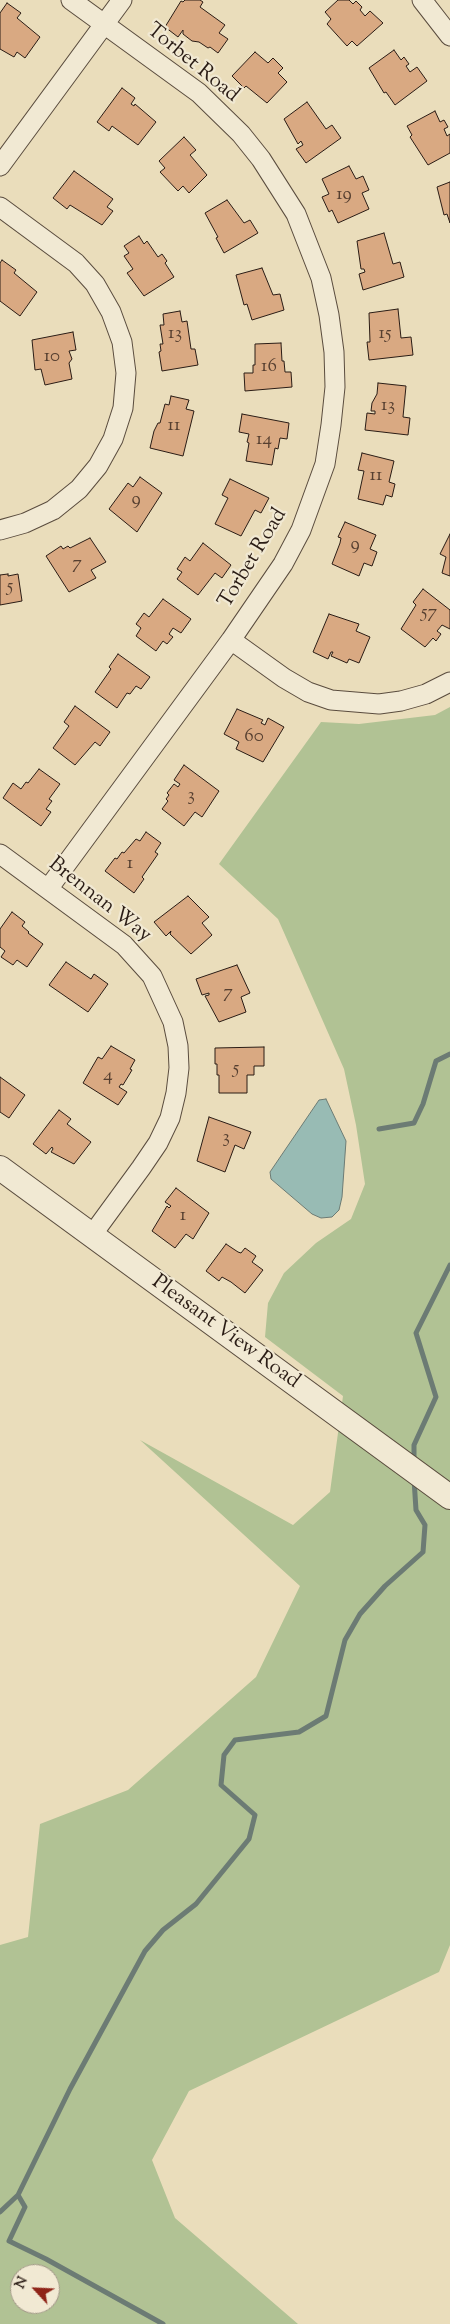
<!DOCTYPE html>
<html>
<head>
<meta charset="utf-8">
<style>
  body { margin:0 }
  #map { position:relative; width:450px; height:2324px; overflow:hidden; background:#eaddbb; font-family:"Sorts Mill Goudy",serif }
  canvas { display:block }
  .north { position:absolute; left:10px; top:2264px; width:50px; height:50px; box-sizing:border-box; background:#f1e9d3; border:1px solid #a19787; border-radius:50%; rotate:295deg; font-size:14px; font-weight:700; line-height:20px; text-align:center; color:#2a1c15 }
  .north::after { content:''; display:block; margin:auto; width:18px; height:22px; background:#8f2418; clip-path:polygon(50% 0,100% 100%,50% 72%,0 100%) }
</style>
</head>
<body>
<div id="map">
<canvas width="450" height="2324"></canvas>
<div class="north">N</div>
</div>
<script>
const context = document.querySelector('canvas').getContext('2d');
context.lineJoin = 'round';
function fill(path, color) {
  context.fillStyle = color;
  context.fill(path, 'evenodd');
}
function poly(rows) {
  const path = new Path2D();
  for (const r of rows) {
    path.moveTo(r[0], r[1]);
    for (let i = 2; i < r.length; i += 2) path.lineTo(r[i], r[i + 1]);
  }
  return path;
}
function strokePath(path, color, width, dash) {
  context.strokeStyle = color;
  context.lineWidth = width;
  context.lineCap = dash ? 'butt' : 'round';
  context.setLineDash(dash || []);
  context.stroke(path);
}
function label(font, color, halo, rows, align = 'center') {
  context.font = font + ' "Sorts Mill Goudy",serif';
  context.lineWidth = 4.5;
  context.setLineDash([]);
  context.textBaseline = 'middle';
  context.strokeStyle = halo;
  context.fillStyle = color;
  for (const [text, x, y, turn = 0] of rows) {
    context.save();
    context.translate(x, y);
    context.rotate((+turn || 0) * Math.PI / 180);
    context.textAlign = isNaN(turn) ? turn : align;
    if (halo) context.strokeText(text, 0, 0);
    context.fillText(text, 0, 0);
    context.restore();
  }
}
const green = poly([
  [450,707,450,1945,439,1972,189,2091,152,2160,175,2218,298,2324,0,2324,0,1945,28,1937,40,1824,128,1790,256,1677,300,1586,140,1440,293,1525,330,1492,343,1396,265,1337,268,1303,284,1273,316,1243,351,1219,365,1184,356,1125,344,1069,278,919,219,864,321,722,359,724,435,715],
  [20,2274,50,2274,50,2304,20,2304]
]);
const water = poly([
  [326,1099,346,1141,342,1197,339,1210,332,1217,321,1218,312,1214,271,1179,270,1172,319,1100,326,1099]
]);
const stream = poly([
  [379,1129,414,1123,423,1104,436,1061,450,1054],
  [414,1461,414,1445,436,1397,416,1333,450,1265],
  [18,2195,25,2207,9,2241,46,2259,163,2324],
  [0,2212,18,2195,70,2089,145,1951,163,1930,196,1904,249,1839,255,1815,221,1785,224,1755,235,1740,299,1732,326,1716,345,1640,360,1614,385,1586,423,1552,425,1525,416,1510,414,1479]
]);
const building = poly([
  [185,0,200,0,203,2,200,7,225,25,219,33,228,39,218,53,210,47,208,48,199,42,192,41,183,34,183,30,178,37,165,27,181,1,183,2,185,0],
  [338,0,349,0,353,4,356,1,362,7,360,10,365,16,370,11,383,23,357,46,352,41,347,46,327,24,331,19,325,12,338,0],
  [7,3,21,13,17,18,40,37,25,58,17,52,14,57,0,49,0,13,7,3],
  [394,50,401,60,404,57,409,64,406,66,410,72,417,67,427,81,395,105,386,92,384,93,369,68,394,50],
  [255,52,268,63,273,58,283,68,278,73,287,82,267,103,246,86,244,88,232,76,255,52],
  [122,88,135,98,131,104,134,106,135,104,156,122,138,145,112,126,109,131,97,122,122,88],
  [307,102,326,129,332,125,341,138,306,163,296,149,303,145,301,141,298,144,284,119,307,102],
  [435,111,440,122,444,120,448,127,444,129,447,136,450,134,450,153,428,165,410,137,412,135,407,126,435,111],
  [184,137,196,150,190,155,207,175,189,193,183,186,178,191,160,172,165,168,159,161,184,137],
  [349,166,356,179,363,176,369,190,362,193,369,209,338,223,332,210,329,212,322,197,329,194,322,179,349,166],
  [74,171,113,199,107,207,113,211,102,225,70,205,67,209,53,198,74,171],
  [450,182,450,223,447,214,444,215,437,187,450,182],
  [227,200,244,223,250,220,258,233,224,253,216,238,218,237,205,213,227,200],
  [384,233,393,264,400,262,404,277,363,290,359,274,365,272,364,269,361,269,357,241,384,233],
  [139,236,144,244,147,241,158,257,162,254,167,261,165,263,174,277,144,296,127,273,133,269,124,256,129,253,124,246,139,236],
  [2,260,16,270,14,273,37,292,20,316,0,301,0,263,2,260],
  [262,268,273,295,280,294,284,310,252,320,247,304,244,305,236,275,262,268],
  [398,309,401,338,411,337,413,355,369,360,367,342,370,342,369,313,398,309],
  [180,311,182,322,187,321,191,349,195,349,198,365,162,371,159,352,161,351,160,344,163,344,160,325,164,325,163,314,180,311],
  [73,332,76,350,69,351,72,359,69,363,72,379,45,385,41,369,35,370,32,340,73,332],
  [281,343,282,361,284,361,285,372,291,372,292,387,245,391,244,373,253,373,253,365,255,365,255,344,281,343],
  [378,383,406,386,403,417,410,418,408,435,365,430,367,413,375,414,375,411,371,411,372,403,377,394,378,383],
  [171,396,189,400,186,409,194,411,183,456,150,448,154,431,158,423,160,423,165,404,169,405,171,396],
  [242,414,289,423,287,439,280,438,278,449,275,448,272,465,246,461,249,443,247,442,249,434,239,432,242,414],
  [362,453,394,461,389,482,395,484,392,497,386,495,383,505,358,499,364,471,358,470,362,453],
  [140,477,162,493,137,532,109,509,128,483,133,487,140,477],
  [230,479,269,498,261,513,255,510,241,536,215,524,228,498,222,495,230,479],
  [345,522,376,535,370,549,377,552,372,566,364,563,359,576,332,564,340,543,341,538,338,537,345,522],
  [450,534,450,576,442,573,446,557,440,554,450,534],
  [90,538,106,562,91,570,96,578,69,592,46,556,61,546,63,549,68,546,70,548,90,538],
  [203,543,231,565,222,578,215,573,198,595,177,579,182,572,177,569,185,557,190,561,203,543],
  [8,574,8,576,18,574,22,601,0,605,0,575,8,574],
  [423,589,450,610,450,629,442,625,437,631,441,634,436,641,433,638,425,647,401,629,416,605,413,602,423,589],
  [163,599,191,619,181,633,173,628,169,634,173,637,167,644,163,641,156,651,136,636,141,628,136,624,144,613,149,617,163,599],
  [329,614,359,624,356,631,370,637,359,663,349,659,347,663,331,656,333,652,331,652,328,659,313,652,329,614],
  [118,654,150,677,141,689,136,686,130,694,127,693,117,708,95,692,111,669,109,667,118,654],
  [75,706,110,732,100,746,95,742,75,765,53,748,69,726,64,722,75,706],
  [237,709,263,720,261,723,265,725,268,718,284,727,263,762,236,749,239,742,224,734,237,709],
  [184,765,219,791,202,817,195,812,184,826,162,809,168,801,166,799,169,795,167,793,174,784,178,787,180,784,174,780,184,765],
  [39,769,60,784,49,799,52,801,46,809,51,812,41,826,3,798,13,783,21,789,26,782,28,783,39,769],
  [146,832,161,843,155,852,158,854,142,877,144,879,134,893,105,871,115,858,117,859,122,852,124,853,136,839,140,841,146,832],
  [188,896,209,917,202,923,212,935,191,954,170,934,171,931,166,936,154,922,188,896],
  [12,912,25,922,22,926,29,932,28,933,43,944,27,967,17,960,13,965,1,957,5,951,0,947,0,929,12,912],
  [66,962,91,979,94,974,108,984,88,1012,49,985,66,962],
  [237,965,250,993,241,997,246,1012,219,1022,205,996,209,995,209,993,202,995,196,979,237,965],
  [111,1046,135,1060,130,1069,132,1070,123,1085,121,1084,119,1087,127,1092,118,1105,83,1083,98,1057,102,1059,111,1046],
  [264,1047,264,1066,254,1066,254,1075,247,1075,247,1093,219,1093,219,1075,217,1075,217,1064,215,1064,215,1048,264,1047],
  [0,1077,25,1095,9,1118,0,1112,0,1077],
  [59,1110,71,1119,67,1124,91,1142,74,1164,51,1152,53,1149,52,1147,46,1154,33,1144,59,1110],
  [209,1117,251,1132,244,1149,235,1145,225,1172,197,1161,209,1117],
  [176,1188,209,1213,193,1239,186,1234,175,1248,152,1231,167,1206,169,1208,171,1206,165,1202,176,1188],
  [226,1244,238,1252,241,1253,245,1248,256,1256,252,1262,263,1270,245,1293,231,1282,222,1277,219,1281,206,1271,226,1244]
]);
const minor = poly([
  [422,0,450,36],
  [0,166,122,0],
  [0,207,76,263,95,284,111,312,122,342,126,373,123,408,113,439,98,466,79,489,53,510,25,523,0,530],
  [231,640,284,678,308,692,331,700,379,704,401,701,426,694,450,682],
  [0,854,124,945,152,976,173,1022,178,1046,179,1068,176,1093,170,1118,158,1143,141,1168,92,1235],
  [48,889,231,640,283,564,301,530,325,464,331,425,335,387,334,352,329,315,321,278,296,214,261,159,241,134,199,93,71,0]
]);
const tertiary = poly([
  [0,1168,450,1497]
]);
const numberNames = [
  ["19",344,196],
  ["13",175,335],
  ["15",385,335],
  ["10",52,358],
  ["16",269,368],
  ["13",388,407],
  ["11",174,427],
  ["14",264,441],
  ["11",376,477],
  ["9",136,501],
  ["9",355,546],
  ["7",77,565],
  ["5",10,588],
  ["57",429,614],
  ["60",254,738],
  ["3",191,797],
  ["1",130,865],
  ["7",228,994],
  ["5",236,1070],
  ["4",108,1077],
  ["3",226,1139],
  ["1",183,1217]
];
const streetNames = [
  ["Torbet Road",192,64,39],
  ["Torbet Road",254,559,-59],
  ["Brennan Way",99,901,38],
  ["Pleasant View Road",225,1333,36]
];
fill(green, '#b1c294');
fill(water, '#98bbb4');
strokePath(water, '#6c7b74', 1);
strokePath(stream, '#6c7b74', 5);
fill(building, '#d9a982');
strokePath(building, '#2a1c15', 1);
strokePath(minor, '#5a4c3e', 21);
strokePath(tertiary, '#5a4c3e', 26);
strokePath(minor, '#f1e9d3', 19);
strokePath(tertiary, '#f1e9d3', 24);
label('19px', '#563f30', null, numberNames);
label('21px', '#2a1c15', '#f1e9d3', streetNames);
</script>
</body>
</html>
